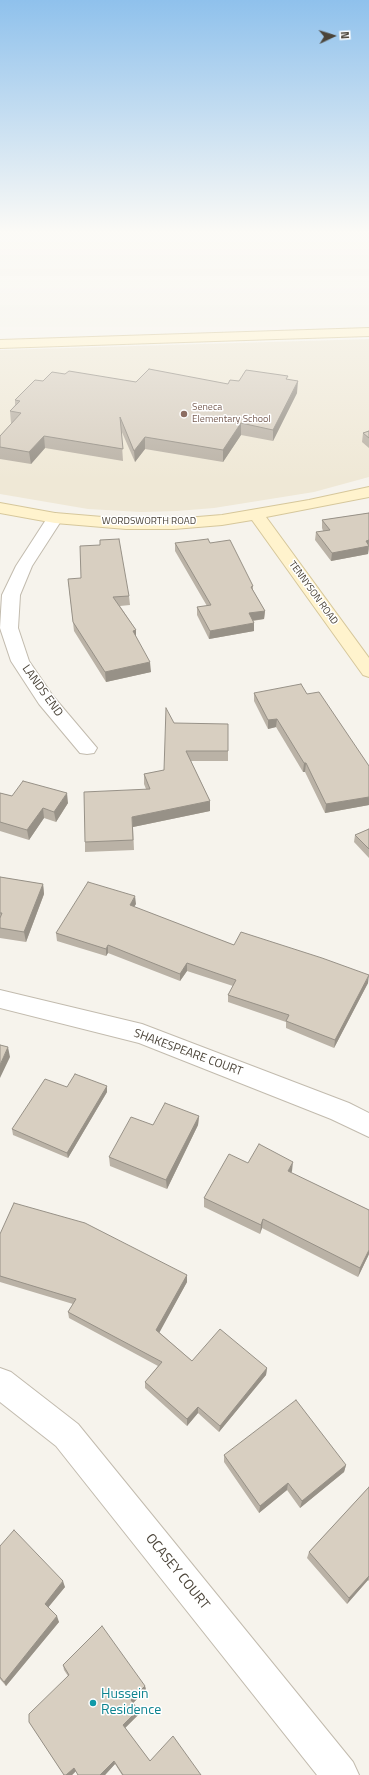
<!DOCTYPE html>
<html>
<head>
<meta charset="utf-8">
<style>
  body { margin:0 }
  #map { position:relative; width:369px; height:1775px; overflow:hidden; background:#f6f3ec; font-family:"Titillium Web",sans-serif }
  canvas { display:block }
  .north { position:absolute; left:313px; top:16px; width:40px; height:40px; -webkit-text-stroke:3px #fff; paint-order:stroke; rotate:86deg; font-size:11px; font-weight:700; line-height:16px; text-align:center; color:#4b4439 }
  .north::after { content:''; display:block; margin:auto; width:14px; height:18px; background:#4b4439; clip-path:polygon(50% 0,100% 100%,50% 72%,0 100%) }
</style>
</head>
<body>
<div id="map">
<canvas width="369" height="1775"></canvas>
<div class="north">N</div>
</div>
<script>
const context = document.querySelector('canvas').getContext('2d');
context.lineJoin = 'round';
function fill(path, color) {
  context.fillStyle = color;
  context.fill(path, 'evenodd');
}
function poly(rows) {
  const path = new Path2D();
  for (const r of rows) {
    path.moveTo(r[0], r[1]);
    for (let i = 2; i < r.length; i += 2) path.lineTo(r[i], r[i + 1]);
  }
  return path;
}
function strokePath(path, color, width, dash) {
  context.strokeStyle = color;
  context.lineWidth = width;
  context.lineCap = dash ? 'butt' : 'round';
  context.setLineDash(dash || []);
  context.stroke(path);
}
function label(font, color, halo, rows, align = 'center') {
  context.font = font + ' "Titillium Web",sans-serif';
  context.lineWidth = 3;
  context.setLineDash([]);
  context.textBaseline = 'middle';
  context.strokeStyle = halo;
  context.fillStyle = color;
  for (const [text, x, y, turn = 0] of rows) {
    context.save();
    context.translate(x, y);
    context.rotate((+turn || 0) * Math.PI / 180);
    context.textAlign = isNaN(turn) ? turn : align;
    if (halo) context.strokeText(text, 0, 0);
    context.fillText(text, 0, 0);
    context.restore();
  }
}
const education = poly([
  [369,339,369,477,314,492,214,508,177,511,141,512,88,509,0,494,0,350]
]);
const street = poly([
  [55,513,61,515,63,518,32,566,20,595,18,628,29,661,53,696,97,748,94,753,87,754,80,753,39,704,11,661,0,628,2,595,16,566,49,515,55,513],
  [0,990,142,1024,349,1103,369,1113,369,1137,331,1119,139,1043,0,1008,0,990],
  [0,1368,11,1372,78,1424,353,1762,359,1775,317,1775,56,1446,0,1402,0,1368]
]);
const secondary = poly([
  [369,328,369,336,0,348,0,340,369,328],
  [369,487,369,497,266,517,369,658,369,677,363,675,252,520,222,525,174,529,126,529,55,523,0,513,0,503,55,513,126,519,174,519,222,515,309,500,369,487]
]);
const wall = poly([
  [65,374,136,382,228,384,239,381,287,380,297,393,273,441,241,435,223,462,145,449,135,462,121,430,123,461,45,448,31,464,0,459,0,436,12,423,11,423,10,411,15,405,15,400,43,381],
  [369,431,369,448,362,442,363,433],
  [369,513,369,549,368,554,331,561,315,540,316,532,323,531,322,528,322,520],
  [175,543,210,543,253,586,253,590,265,611,264,619,253,621,254,623,254,631,209,639,197,615,197,607,207,606,175,551],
  [68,579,129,596,130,605,120,606,136,630,136,637,151,672,106,682,74,631],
  [254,693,307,694,369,766,369,805,325,813,305,772,303,772,276,727,268,729,254,701],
  [174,723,228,751,228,761,191,761,210,801,210,811,133,827,134,850,85,852,85,842,146,789,144,784,144,774,164,770],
  [0,793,12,796,68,803,56,822,44,818,29,840,0,831],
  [369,829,369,858,354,842,355,835],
  [0,877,43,884,44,894,26,942,0,938],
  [136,904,134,907,234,945,368,983,334,1048,286,1028,286,1022,228,1002,228,995,233,986,187,971,180,981,108,953,106,956,57,941,56,933],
  [107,1086,107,1092,68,1158,13,1135,12,1129],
  [199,1116,198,1125,167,1189,110,1166,109,1157,153,1125],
  [248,1163,292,1171,291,1173,369,1210,369,1254,358,1277,262,1228,260,1234,204,1207,204,1198],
  [0,1234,187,1275,187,1282,159,1332,192,1361,267,1368,266,1375,219,1432,198,1413,187,1426,145,1388,145,1382,158,1366,69,1318,68,1312,73,1304,0,1282],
  [224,1455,346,1465,344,1472,300,1508,287,1490,259,1513,224,1462],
  [369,1487,369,1581,368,1580,347,1604,307,1558,309,1552],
  [0,1546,65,1587,48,1607,59,1622,6,1686,0,1679],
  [63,1665,145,1686,146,1690,133,1703,138,1710,139,1714,125,1728,150,1761,201,1775,122,1775,115,1764,105,1775,78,1775,76,1771,72,1775,64,1775,29,1722,68,1676,64,1670]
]);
const shadedWall = poly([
  [298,381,297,393,273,441,273,430],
  [241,423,241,435,223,462,223,450],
  [44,436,45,448,31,464,29,452],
  [145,437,145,449,135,462,134,451],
  [369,540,368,554,331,561,332,553,366,541],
  [265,611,264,619,248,621,249,613],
  [254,623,254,631,209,639,210,631],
  [136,630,136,640,133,631],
  [150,662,151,672,106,682,105,672],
  [277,719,276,727,268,729,268,720],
  [304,763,306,763,305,772,303,772],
  [67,793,68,803,56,822,54,812],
  [369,797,369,805,325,813,326,804],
  [210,801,210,811,133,827,132,817],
  [43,808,44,818,29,840,27,830],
  [43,884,44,894,26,942,24,932],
  [135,896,136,904,130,913,130,905],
  [108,945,108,953,106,956,106,949],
  [187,963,187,971,180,981,180,974],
  [369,975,368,983,334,1048,335,1040],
  [8,1047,10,1057,0,1078,0,1065],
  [107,1086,107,1092,68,1158,67,1153],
  [199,1116,198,1125,167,1189,166,1180],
  [293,1162,292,1171,287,1180,288,1171],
  [263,1219,262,1228,260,1234,261,1225],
  [369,1250,369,1254,358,1277,360,1268],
  [187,1275,187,1282,157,1337,156,1330],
  [267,1368,266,1375,219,1432,220,1426],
  [198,1407,198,1413,187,1426,187,1419],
  [346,1465,344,1472,300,1508,302,1501],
  [288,1483,287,1490,259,1513,260,1506],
  [369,1576,368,1580,347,1604,349,1598],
  [63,1581,65,1587,47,1609,45,1604],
  [57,1616,59,1622,6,1686,4,1682],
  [145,1686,146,1690,132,1704,131,1700],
  [138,1710,139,1714,124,1729,123,1725],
  [114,1761,115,1764,105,1775,100,1775],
  [74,1768,76,1771,72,1775,66,1775]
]);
const building = poly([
  [149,369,228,384,230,380,239,381,246,370,288,376,286,379,298,381,273,430,241,423,223,450,145,437,134,451,120,417,123,449,44,436,29,452,0,447,0,436,21,413,10,411,20,401,15,400,35,380,43,381,52,372,65,374,69,371,136,382,149,369],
  [369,431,369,438,363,433,369,431],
  [369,513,369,540,366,541,369,546,332,553,316,532,330,530,322,520,369,513],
  [119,539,129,596,113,597,136,630,133,631,150,662,105,672,73,622,68,579,81,578,80,546,100,545,100,540,119,539],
  [208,539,210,543,230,540,253,586,251,587,265,611,249,613,254,623,210,631,197,607,211,605,175,543,208,539],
  [301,684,307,694,319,692,369,766,369,797,326,804,306,763,304,763,277,719,268,720,254,693,301,684],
  [166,708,174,723,228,724,228,751,186,751,210,801,132,817,133,840,85,842,84,792,150,789,144,774,164,770,166,708],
  [23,781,67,793,54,812,43,808,27,830,0,822,0,793,12,796,23,781],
  [369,829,369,849,355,835,369,829],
  [0,877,43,884,24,932,0,928,0,918,2,913,0,913,0,877],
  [88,882,135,896,130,905,234,945,241,932,322,958,369,975,335,1040,286,1021,289,1015,228,995,236,980,187,963,180,974,108,945,106,949,56,933,88,882],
  [0,1045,8,1047,0,1065,0,1045],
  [75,1074,107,1086,67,1153,12,1129,45,1079,67,1087,75,1074],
  [165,1103,199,1116,166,1180,109,1157,131,1117,153,1125,165,1103],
  [259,1144,293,1162,288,1171,369,1210,369,1250,360,1268,263,1219,261,1225,204,1198,229,1154,248,1163,259,1144],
  [14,1203,85,1223,187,1275,156,1330,192,1361,220,1329,267,1368,220,1426,198,1407,187,1419,145,1382,162,1362,68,1312,76,1299,0,1276,0,1234,14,1203],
  [296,1400,346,1465,302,1501,288,1483,260,1506,224,1455,296,1400],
  [369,1487,369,1576,349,1598,309,1552,369,1487],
  [14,1530,63,1581,45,1604,57,1616,4,1682,0,1677,0,1546,14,1530],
  [102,1626,145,1686,131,1700,138,1710,123,1725,150,1761,173,1736,201,1775,123,1775,114,1761,100,1775,78,1775,74,1768,66,1775,64,1775,29,1722,29,1714,69,1675,63,1665,102,1626]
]);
const markers = [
  [184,414,4,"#8d6e63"],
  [93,1703,4,"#0f9aa8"]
];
const farEducationnames = [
  ["Seneca",192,408],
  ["Elementary School",192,420]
];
const farStreetnames = [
  ["WORDSWORTH ROAD",149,522],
  ["TENNYSON ROAD",313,593,54]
];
const streetNames = [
  ["LANDS END",42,691,54],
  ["SHAKESPEARE COURT",188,1053,20]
];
const nearStreetnames = [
  ["OCASEY COURT",177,1572,51]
];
const nearCulturenames = [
  ["Hussein",101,1695],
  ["Residence",101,1711]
];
fill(education, '#efe8d6');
strokePath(street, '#c2bbae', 2);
strokePath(secondary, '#d6c79b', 2);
fill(street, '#fff');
fill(secondary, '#fff3cd');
fill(wall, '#bab2a6');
fill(shadedWall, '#979187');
fill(building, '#d8cfc1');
strokePath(building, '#979187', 1);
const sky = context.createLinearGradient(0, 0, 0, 481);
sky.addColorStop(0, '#8fc1ec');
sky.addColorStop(0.48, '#fbfaf6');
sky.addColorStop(1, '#fbfaf600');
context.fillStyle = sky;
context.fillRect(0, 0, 369, 481);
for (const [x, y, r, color] of markers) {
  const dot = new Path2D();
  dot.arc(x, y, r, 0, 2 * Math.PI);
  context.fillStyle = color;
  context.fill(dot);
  strokePath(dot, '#fff', 1.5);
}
label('10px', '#785e54', '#fff', farEducationnames, 'left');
label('10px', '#4b4439', '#fff', farStreetnames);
label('12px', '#4b4439', '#fff', streetNames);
label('14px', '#4b4439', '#fff', nearStreetnames);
label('14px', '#0d838f', '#fff', nearCulturenames, 'left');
</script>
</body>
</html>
